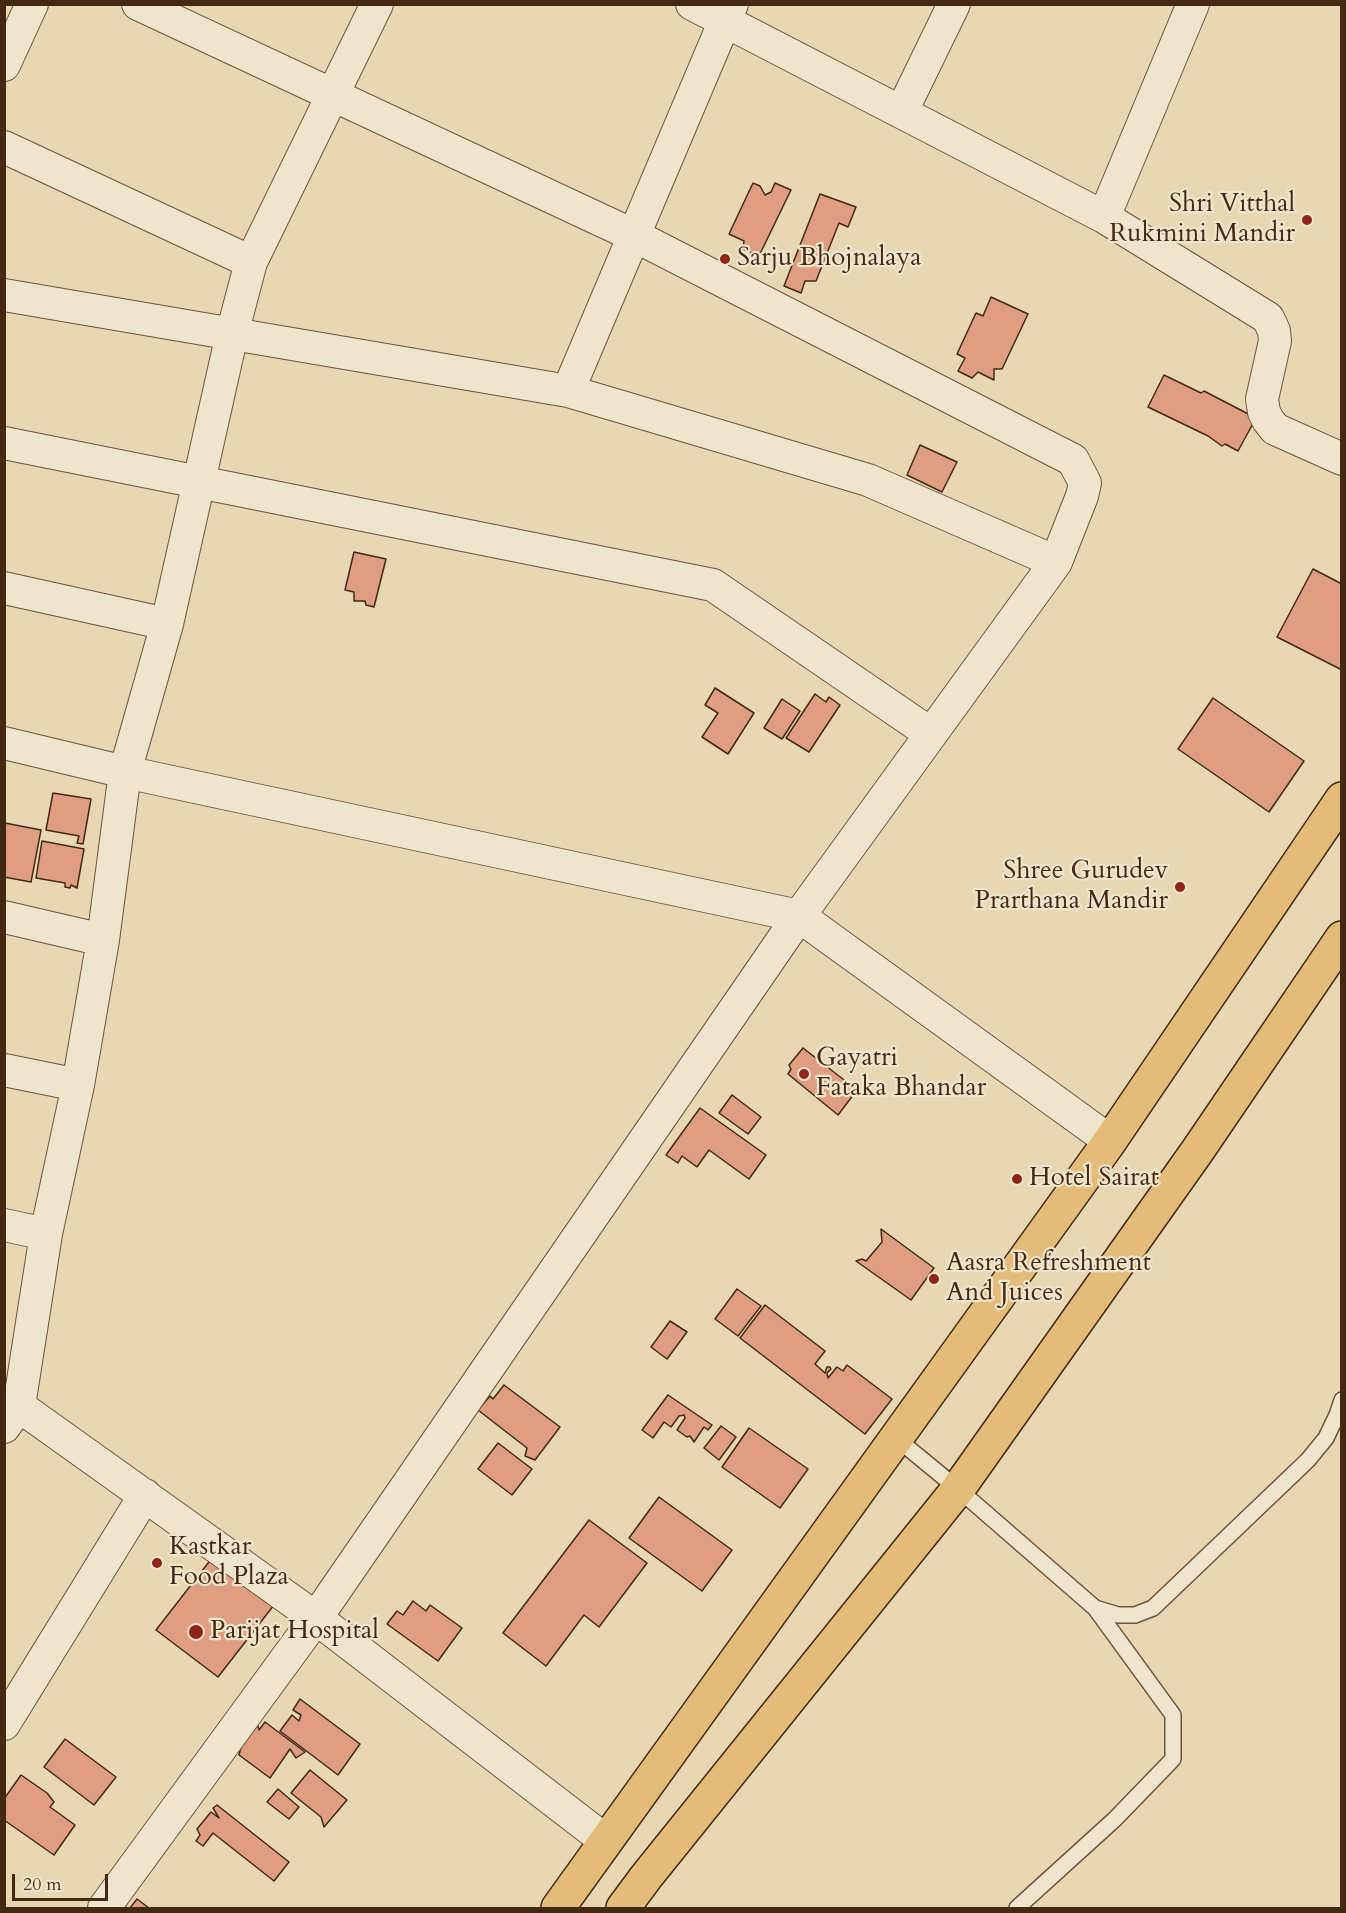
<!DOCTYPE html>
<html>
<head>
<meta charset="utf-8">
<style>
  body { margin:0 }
  #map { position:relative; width:1346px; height:1913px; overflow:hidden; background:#e7d7b2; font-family:Cardo,serif }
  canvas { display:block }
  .frame { position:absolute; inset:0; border:6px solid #442912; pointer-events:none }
  .scale { position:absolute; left:12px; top:1874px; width:96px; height:27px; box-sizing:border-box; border:3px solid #442912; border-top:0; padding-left:8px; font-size:18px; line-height:21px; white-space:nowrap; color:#442912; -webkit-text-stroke:4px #efe5cd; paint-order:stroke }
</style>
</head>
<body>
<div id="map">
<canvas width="1346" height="1913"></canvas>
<div class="frame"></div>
<div class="scale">20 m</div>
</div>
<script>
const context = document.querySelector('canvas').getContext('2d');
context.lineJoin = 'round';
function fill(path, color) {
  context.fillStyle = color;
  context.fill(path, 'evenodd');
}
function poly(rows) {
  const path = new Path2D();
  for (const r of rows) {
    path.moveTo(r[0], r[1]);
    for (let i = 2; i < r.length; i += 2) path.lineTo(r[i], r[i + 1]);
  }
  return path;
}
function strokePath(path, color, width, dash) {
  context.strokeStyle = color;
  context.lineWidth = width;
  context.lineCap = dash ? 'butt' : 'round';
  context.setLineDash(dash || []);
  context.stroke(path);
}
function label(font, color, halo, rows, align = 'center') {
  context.font = font + ' Cardo,serif';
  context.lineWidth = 4.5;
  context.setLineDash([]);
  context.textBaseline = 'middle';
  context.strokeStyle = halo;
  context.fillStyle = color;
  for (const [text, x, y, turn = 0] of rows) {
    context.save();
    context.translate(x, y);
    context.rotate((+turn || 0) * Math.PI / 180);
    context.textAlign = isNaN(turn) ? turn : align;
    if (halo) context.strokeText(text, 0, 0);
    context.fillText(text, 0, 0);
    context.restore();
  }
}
const building = poly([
  [753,183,760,186,765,195,771,192,775,183,791,190,759,256,743,249,744,241,729,234,753,183],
  [820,194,856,207,848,227,839,223,816,281,805,281,801,293,784,286,820,194],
  [991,297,1028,314,1002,369,994,369,994,380,978,372,972,378,958,371,965,358,957,354,976,313,983,316,991,297],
  [1164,375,1201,393,1204,391,1256,418,1238,451,1225,444,1222,446,1208,436,1148,407,1164,375],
  [920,445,957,462,942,492,907,475,920,445],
  [354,552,386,559,374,607,366,605,365,601,354,601,354,592,345,590,354,552],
  [1313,569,1342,584,1342,670,1277,637,1313,569],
  [715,688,754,713,728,754,702,737,718,713,705,705,715,688],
  [815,694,826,702,829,697,840,705,809,752,786,738,815,694],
  [1213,698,1304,761,1269,812,1178,749,1213,698],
  [782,699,800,711,782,739,764,728,782,699],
  [53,793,91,799,83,844,77,843,79,836,46,830,53,793],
  [5,823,41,830,31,882,4,877,5,823],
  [42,841,84,849,77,888,71,885,70,888,65,887,65,883,36,878,42,841],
  [803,1048,857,1090,838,1115,788,1074,791,1069,789,1065,803,1048],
  [732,1095,761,1117,748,1134,719,1113,732,1095],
  [700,1108,766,1155,749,1179,709,1150,697,1167,682,1156,678,1163,666,1155,700,1108],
  [881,1229,934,1268,911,1300,856,1261,862,1259,866,1261,882,1242,881,1229],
  [737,1289,761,1306,738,1336,715,1319,737,1289],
  [765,1305,825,1351,815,1364,825,1373,827,1367,830,1367,831,1369,827,1373,828,1378,837,1367,843,1371,847,1365,892,1399,865,1434,740,1338,765,1305],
  [670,1321,687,1332,667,1359,651,1347,670,1321],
  [504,1385,560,1427,535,1460,525,1456,527,1448,478,1410,490,1396,493,1399,504,1385],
  [668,1395,712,1425,708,1430,704,1427,694,1442,690,1436,687,1437,677,1430,685,1418,684,1415,679,1416,671,1427,664,1422,653,1438,642,1430,668,1395],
  [721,1426,736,1437,719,1460,704,1448,721,1426],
  [749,1428,808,1469,780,1508,722,1467,749,1428],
  [498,1443,532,1469,512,1495,478,1469,498,1443],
  [659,1497,732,1550,702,1591,629,1538,659,1497],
  [589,1520,647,1563,599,1627,584,1615,546,1666,503,1633,589,1520],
  [212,1558,274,1605,218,1677,156,1630,212,1558],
  [413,1601,426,1611,430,1605,462,1628,438,1661,387,1624,397,1611,403,1615,413,1601],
  [300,1699,360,1744,338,1775,280,1731,292,1715,299,1721,301,1715,293,1710,300,1699],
  [265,1722,305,1752,296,1758,290,1749,270,1778,239,1755,241,1747,257,1723,259,1730,265,1722],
  [65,1739,116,1777,94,1805,44,1767,65,1739],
  [310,1770,347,1800,324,1827,321,1817,291,1793,310,1770],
  [21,1775,47,1793,54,1802,50,1807,75,1825,54,1855,4,1820,4,1799,21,1775],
  [278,1789,299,1807,289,1819,267,1802,278,1789],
  [217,1805,289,1862,274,1881,213,1833,203,1846,196,1841,200,1835,197,1829,211,1812,219,1818,213,1808,217,1805],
  [137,1899,149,1908,130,1908,137,1899]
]);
const lane = poly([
  [896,1438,958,1489,1095,1608,1173,1715,1173,1759,1115,1819,1017,1908],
  [1095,1608,1118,1615,1135,1615,1153,1608,1308,1460,1326,1438,1337,1415,1342,1400]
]);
const street = poly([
  [692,4,1104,217,1268,318,1274,331,1275,341,1262,399,1264,412,1268,420,1275,429,1342,459],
  [4,65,32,4],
  [902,111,954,4],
  [4,147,251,262],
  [1104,217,1193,4],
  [4,295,568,391,868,480,1056,562],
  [568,391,732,4],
  [4,443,713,585,931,734],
  [4,588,167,624],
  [4,743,125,772,799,916,1110,1141],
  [4,917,103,940],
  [4,1070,78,1085],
  [4,1225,46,1234],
  [4,1402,19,1406,316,1618,606,1841],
  [4,1427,19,1406,46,1234,78,1085,103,940,125,772,167,624,232,334,251,262,377,4],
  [4,1724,145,1495],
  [104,1908,316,1618,799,916,1056,562,1082,496,1085,483,1073,460,635,236,138,4]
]);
const primary = poly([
  [558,1908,1110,1141,1342,799],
  [623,1908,646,1877,958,1489,1198,1150,1342,938]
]);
const markers = [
  [1307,220,6,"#8f2418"],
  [725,259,6,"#8f2418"],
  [1180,887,6,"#8f2418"],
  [804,1074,6,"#8f2418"],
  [1017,1179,6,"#8f2418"],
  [934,1279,6,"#8f2418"],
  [157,1563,6,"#8f2418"],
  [196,1632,8,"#8f2418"]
];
const poiNames = [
  ["Shri Vitthal",1295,205,"right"],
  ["Rukmini Mandir",1295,235,"right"],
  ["Sarju Bhojnalaya",737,259],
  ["Shree Gurudev",1168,872,"right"],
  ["Prarthana Mandir",1168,902,"right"],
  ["Gayatri",816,1059],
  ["Fataka Bhandar",816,1089],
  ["Hotel Sairat",1029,1179],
  ["Aasra Refreshment",946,1264],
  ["And Juices",946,1294],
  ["Kastkar",169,1548],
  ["Food Plaza",169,1578],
  ["Parijat Hospital",210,1632]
];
fill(building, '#df9e82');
strokePath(building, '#442912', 1.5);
strokePath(lane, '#6d543a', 18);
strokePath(street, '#6d543a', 34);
strokePath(primary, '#442912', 36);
strokePath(lane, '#efe5cd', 15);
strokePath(street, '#efe5cd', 32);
strokePath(primary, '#e4bc79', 33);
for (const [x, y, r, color] of markers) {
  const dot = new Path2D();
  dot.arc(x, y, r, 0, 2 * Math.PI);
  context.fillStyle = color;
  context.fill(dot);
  strokePath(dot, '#efe5cd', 2);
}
label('26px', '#442912', '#efe5cd', poiNames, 'left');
</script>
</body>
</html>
